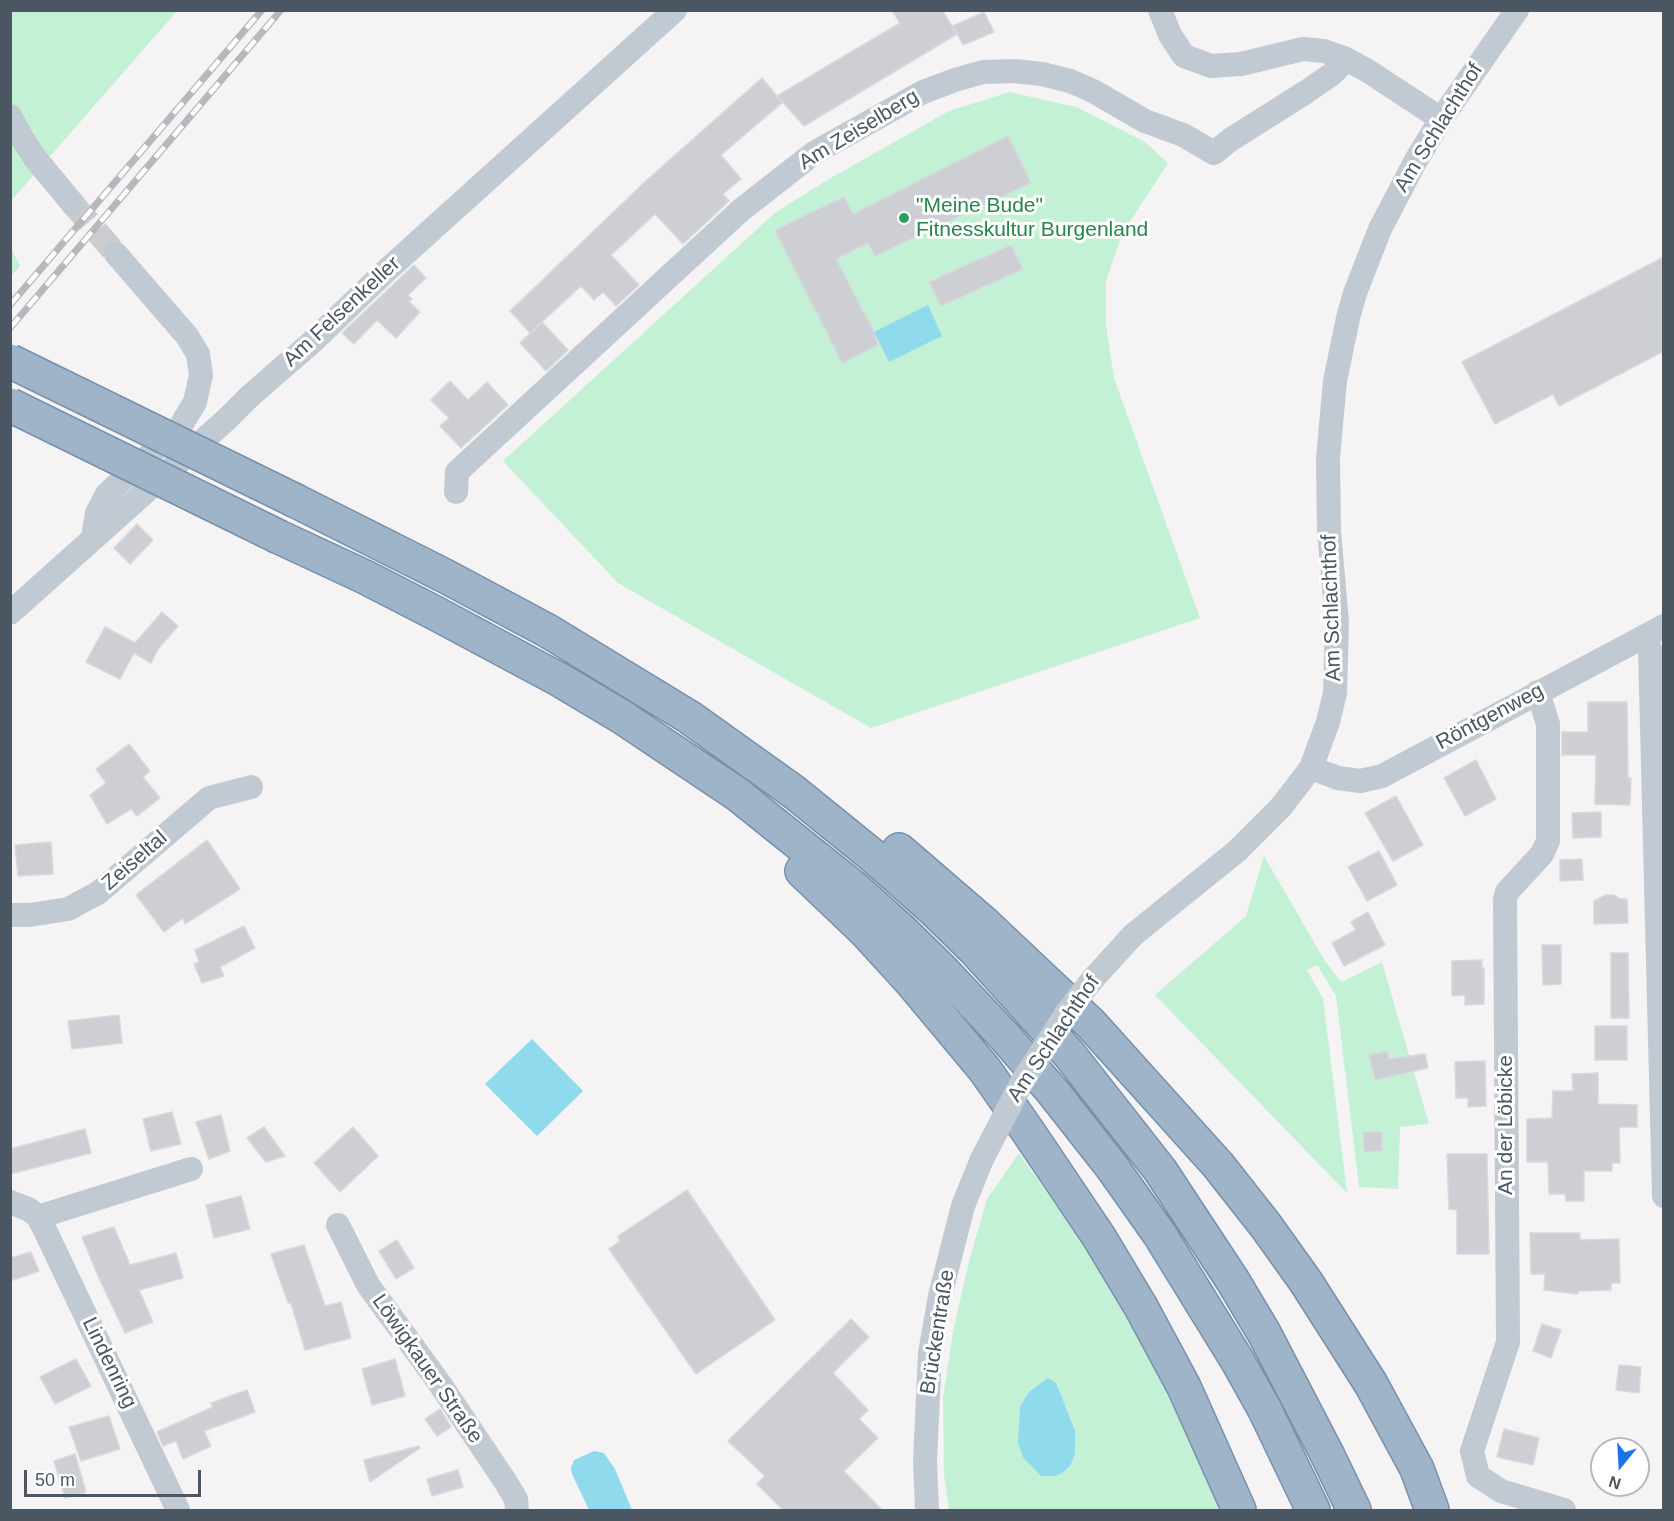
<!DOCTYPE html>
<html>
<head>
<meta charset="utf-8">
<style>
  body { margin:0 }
  #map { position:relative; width:1674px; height:1521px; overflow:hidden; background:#f5f3f3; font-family:Helvetica,sans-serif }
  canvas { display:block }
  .frame { position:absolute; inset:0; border:12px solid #4a5661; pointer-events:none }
  .north { position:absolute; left:1590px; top:1437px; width:60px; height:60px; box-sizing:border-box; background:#fff; border:2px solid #b7bbc0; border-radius:50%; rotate:198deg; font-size:16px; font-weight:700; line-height:24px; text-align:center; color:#4a5661 }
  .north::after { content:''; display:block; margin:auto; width:21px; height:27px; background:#1a73e8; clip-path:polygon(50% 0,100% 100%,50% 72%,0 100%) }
  .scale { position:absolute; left:24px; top:1470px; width:177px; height:27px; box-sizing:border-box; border:3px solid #4a5661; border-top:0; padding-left:8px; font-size:18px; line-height:21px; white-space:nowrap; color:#4a5661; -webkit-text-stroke:4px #fff; paint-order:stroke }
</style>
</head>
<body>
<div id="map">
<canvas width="1674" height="1521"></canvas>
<div class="frame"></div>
<div class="north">N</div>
<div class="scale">50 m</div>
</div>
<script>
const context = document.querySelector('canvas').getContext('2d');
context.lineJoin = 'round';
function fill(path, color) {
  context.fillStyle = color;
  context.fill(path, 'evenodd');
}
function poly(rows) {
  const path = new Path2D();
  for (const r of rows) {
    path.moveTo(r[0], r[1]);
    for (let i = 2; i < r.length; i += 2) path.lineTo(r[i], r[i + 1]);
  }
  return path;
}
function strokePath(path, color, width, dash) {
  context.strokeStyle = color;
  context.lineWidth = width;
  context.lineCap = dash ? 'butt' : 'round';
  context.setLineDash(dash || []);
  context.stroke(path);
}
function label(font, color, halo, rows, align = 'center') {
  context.font = font + ' Helvetica,sans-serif';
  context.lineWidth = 6;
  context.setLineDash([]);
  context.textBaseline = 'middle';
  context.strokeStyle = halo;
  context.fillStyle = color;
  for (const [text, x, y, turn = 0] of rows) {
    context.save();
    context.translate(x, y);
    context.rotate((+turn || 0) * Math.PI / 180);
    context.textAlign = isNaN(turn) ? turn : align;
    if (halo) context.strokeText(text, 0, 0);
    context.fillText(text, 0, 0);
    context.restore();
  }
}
const green = poly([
  [11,11,177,11,11,201],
  [1010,92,1076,107,1145,142,1168,163,1122,234,1106,281,1106,325,1114,378,1200,618,871,728,618,583,503,461,776,212,829,179,949,111],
  [10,246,20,266,11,276,10,276],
  [1264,856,1325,961,1341,982,1382,962,1429,1124,1400,1127,1398,1189,1359,1187,1336,996,1317,965,1307,970,1323,998,1347,1193,1155,995,1246,916],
  [1019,1153,1096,1263,1154,1366,1195,1450,1221,1510,949,1510,944,1475,943,1398,953,1332,968,1265,987,1199]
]);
const water = poly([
  [928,305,942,336,889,362,874,332],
  [532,1039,583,1091,537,1136,485,1084],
  [1048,1378,1056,1383,1075,1431,1075,1454,1070,1466,1062,1473,1055,1476,1041,1476,1023,1457,1018,1443,1020,1407,1028,1393],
  [594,1451,604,1453,615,1469,632,1510,589,1510,572,1474,571,1468,574,1460]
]);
const building = poly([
  [892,10,942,10,957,34,804,126,777,96,783,102,721,155,741,179,723,194,729,201,683,244,655,214,611,255,639,285,616,306,603,292,594,300,581,286,530,333,510,311,648,179,762,78,777,96,900,23,892,10],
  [984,12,994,32,963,45,953,26,984,12],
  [1008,136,1031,183,875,256,868,243,836,259,874,332,878,345,842,363,775,230,844,197,853,214,1008,136],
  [1011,245,1023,269,941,306,929,282,1011,245],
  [1664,257,1664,351,1559,406,1553,394,1495,424,1462,362,1664,257],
  [414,265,426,278,408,295,412,299,409,302,420,312,396,338,377,320,354,344,342,333,414,265],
  [542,322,568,350,546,371,520,343,542,322],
  [450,381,468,400,487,382,508,405,461,448,440,426,449,418,431,400,450,381],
  [137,524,153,540,130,564,114,548,137,524],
  [162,612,178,626,158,649,151,663,134,653,120,679,86,662,105,627,135,643,162,612],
  [1588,702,1627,702,1628,778,1631,778,1630,805,1595,804,1596,755,1562,755,1562,732,1588,732,1588,702],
  [129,744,150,771,143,777,160,798,137,816,131,809,107,824,90,795,106,783,96,769,129,744],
  [1476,760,1496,799,1465,816,1444,778,1476,760],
  [1396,796,1423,845,1393,861,1365,813,1396,796],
  [1601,812,1601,837,1573,838,1572,813,1601,812],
  [207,840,240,889,185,924,183,918,164,932,136,895,207,840],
  [51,842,53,874,18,876,15,845,51,842],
  [1379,851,1397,885,1367,901,1348,867,1379,851],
  [1582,859,1583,880,1560,881,1560,860,1582,859],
  [1606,895,1614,895,1620,899,1627,899,1628,923,1594,924,1594,901,1606,895],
  [1368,912,1385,945,1344,966,1332,943,1356,930,1351,922,1368,912],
  [244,926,255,948,220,967,224,976,202,983,194,964,199,962,195,950,244,926],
  [1542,945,1561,945,1561,984,1543,985,1542,945],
  [1611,953,1628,953,1629,1018,1611,1018,1611,953],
  [1482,960,1482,969,1484,968,1484,1004,1465,1005,1465,995,1452,996,1452,961,1482,960],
  [119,1015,122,1043,72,1049,68,1021,119,1015],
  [1595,1026,1627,1026,1627,1060,1595,1060,1595,1026],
  [1387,1051,1389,1059,1425,1054,1428,1068,1375,1080,1369,1055,1387,1051],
  [1485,1061,1486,1106,1468,1107,1468,1098,1456,1098,1455,1062,1485,1061],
  [1598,1073,1598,1104,1637,1105,1637,1127,1619,1127,1620,1163,1612,1163,1612,1171,1584,1171,1584,1201,1566,1201,1565,1194,1549,1194,1548,1162,1527,1162,1527,1119,1552,1118,1553,1091,1573,1091,1572,1074,1598,1073],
  [172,1112,181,1144,151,1151,143,1119,172,1112],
  [221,1115,230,1151,209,1159,196,1122,221,1115],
  [264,1127,285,1156,266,1162,247,1138,264,1127],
  [353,1127,378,1156,340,1192,314,1163,353,1127],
  [85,1129,91,1153,10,1174,10,1149,85,1129],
  [1363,1132,1382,1132,1382,1151,1364,1152,1363,1132],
  [1447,1154,1487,1154,1489,1254,1457,1254,1457,1210,1449,1209,1447,1154],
  [687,1190,775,1320,696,1374,609,1249,620,1241,618,1236,687,1190],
  [241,1196,250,1229,214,1238,206,1205,241,1196],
  [114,1227,130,1265,176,1253,183,1278,139,1290,153,1322,125,1333,99,1278,82,1237,114,1227],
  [1530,1233,1580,1233,1580,1240,1619,1239,1620,1283,1611,1283,1611,1290,1578,1291,1578,1294,1544,1290,1545,1274,1531,1274,1530,1233],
  [397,1240,414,1268,396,1279,379,1251,397,1240],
  [304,1245,325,1306,341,1302,351,1338,305,1350,291,1303,288,1303,271,1254,304,1245],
  [31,1252,39,1271,10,1281,10,1258,31,1252],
  [851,1319,869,1337,833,1373,868,1410,859,1419,878,1438,844,1471,882,1510,783,1510,757,1484,765,1476,728,1441,851,1319],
  [1542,1324,1561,1330,1551,1358,1533,1351,1542,1324],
  [76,1359,91,1386,55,1404,40,1377,76,1359],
  [395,1359,405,1396,372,1405,362,1369,395,1359],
  [1619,1365,1641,1367,1639,1393,1616,1390,1619,1365],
  [247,1390,255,1412,204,1431,211,1446,183,1459,176,1441,163,1446,157,1432,213,1407,211,1403,247,1390],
  [440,1409,451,1427,437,1436,425,1419,440,1409],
  [109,1416,120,1449,81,1461,69,1427,109,1416],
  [1504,1429,1539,1438,1533,1465,1497,1457,1504,1429],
  [419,1446,420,1448,370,1482,364,1460,419,1446],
  [75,1454,86,1492,65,1498,54,1461,75,1454],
  [458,1470,463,1487,432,1496,427,1479,458,1470]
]);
const minorTunnel = poly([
  [73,204,116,254]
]);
const minor = poly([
  [1160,10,1170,35,1184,56,1211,66,1241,64,1303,49,1324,51,1344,58,1368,71,1441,119],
  [10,116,22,138,35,158,73,204],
  [456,492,457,472,741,210,814,153,923,92,955,80,983,72,1014,71,1042,74,1070,81,1093,91,1145,121,1183,135,1214,153,1230,140,1306,92,1332,74,1339,67,1344,58],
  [93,537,97,513,107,494,180,427,195,402,201,375,198,354,187,336,116,254],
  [10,613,227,419,250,396,311,343,386,271,675,10],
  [1645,636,1650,649,1664,1196],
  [1538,692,1548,724,1548,841,1542,854,1507,892,1505,899,1508,1342,1472,1451,1478,1476,1501,1491,1564,1510],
  [1311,768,1338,778,1360,781,1382,776,1664,626],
  [10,915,30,915,68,909,98,893,209,798,251,787],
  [1092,980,1133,935,1237,851,1281,807,1311,768,1328,722,1335,693,1337,622,1329,531,1328,458,1335,381,1348,318,1355,293,1380,229,1415,162,1441,119,1517,10],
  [10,1202,30,1210,38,1217,44,1228,178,1510],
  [38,1217,191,1169],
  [338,1225,368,1285,440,1384,505,1481,516,1499,517,1510],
  [927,1510,925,1462,930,1353,940,1296,963,1206,982,1159]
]);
const trunk = poly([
  [296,501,447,577,548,631,689,717,794,792,873,856,934,910,974,949,1069,1054,1160,1170,1233,1281,1264,1333,1327,1454,1354,1510],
  [279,537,365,577,437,614,560,680,622,717,737,794,853,887,901,930,944,972,1006,1038,1053,1092,1112,1167,1160,1235,1237,1360,1265,1410,1313,1510],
  [899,850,986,925,1091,1024,1218,1165,1266,1226,1306,1282,1371,1384,1417,1469,1432,1510],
  [802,871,866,932,909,979,985,1070,1029,1133,1099,1237,1141,1307,1184,1387,1239,1510]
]);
const rail = poly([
  [10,305,262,10],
  [10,328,281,10]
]);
const minorBridge = poly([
  [982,1159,1022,1082,1068,1011,1092,980]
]);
const trunkBridge = poly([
  [10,361,296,501],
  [10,405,279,537]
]);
const markers = [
  [904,218,6,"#2e9e5b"]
];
const streetNames = [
  ["Am Schlachthof",1439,128,-58],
  ["Am Zeiselberg",859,130,-31],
  ["Am Felsenkeller",342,312,-43],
  ["Am Schlachthof",1332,608,-92],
  ["Röntgenweg",1490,717,-28],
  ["Zeiseltal",135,861,-41],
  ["Am Schlachthof",1054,1039,-56],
  ["An der Löbicke",1506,1125,-90],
  ["Brückentraße",938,1332,-81],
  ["Lindenring",109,1363,64],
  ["Löwigkauer Straße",427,1369,55]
];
const leisureNames = [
  ["\"Meine Bude\"",916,206],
  ["Fitnesskultur Burgenland",916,230]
];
fill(green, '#c3f1d5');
fill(water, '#90daee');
fill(building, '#cdcfd5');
strokePath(building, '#d7d9de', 1.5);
strokePath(minorTunnel, '#caccce', 24, [24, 12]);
strokePath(trunk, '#7690ad', 36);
strokePath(minor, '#c1cad2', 24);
strokePath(trunk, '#9fb4c9', 33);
strokePath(rail, '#b5b8bd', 7);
strokePath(rail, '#fff', 4.5, [14]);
strokePath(trunkBridge, '#7690ad', 36, []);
strokePath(minorBridge, '#c1cad2', 24);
strokePath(trunkBridge, '#9fb4c9', 33);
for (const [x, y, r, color] of markers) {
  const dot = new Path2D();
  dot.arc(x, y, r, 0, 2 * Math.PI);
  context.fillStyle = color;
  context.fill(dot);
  strokePath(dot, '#fff', 2);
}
label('21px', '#4a5661', '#fff', streetNames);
label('21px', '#27864d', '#fff', leisureNames, 'left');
</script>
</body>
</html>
